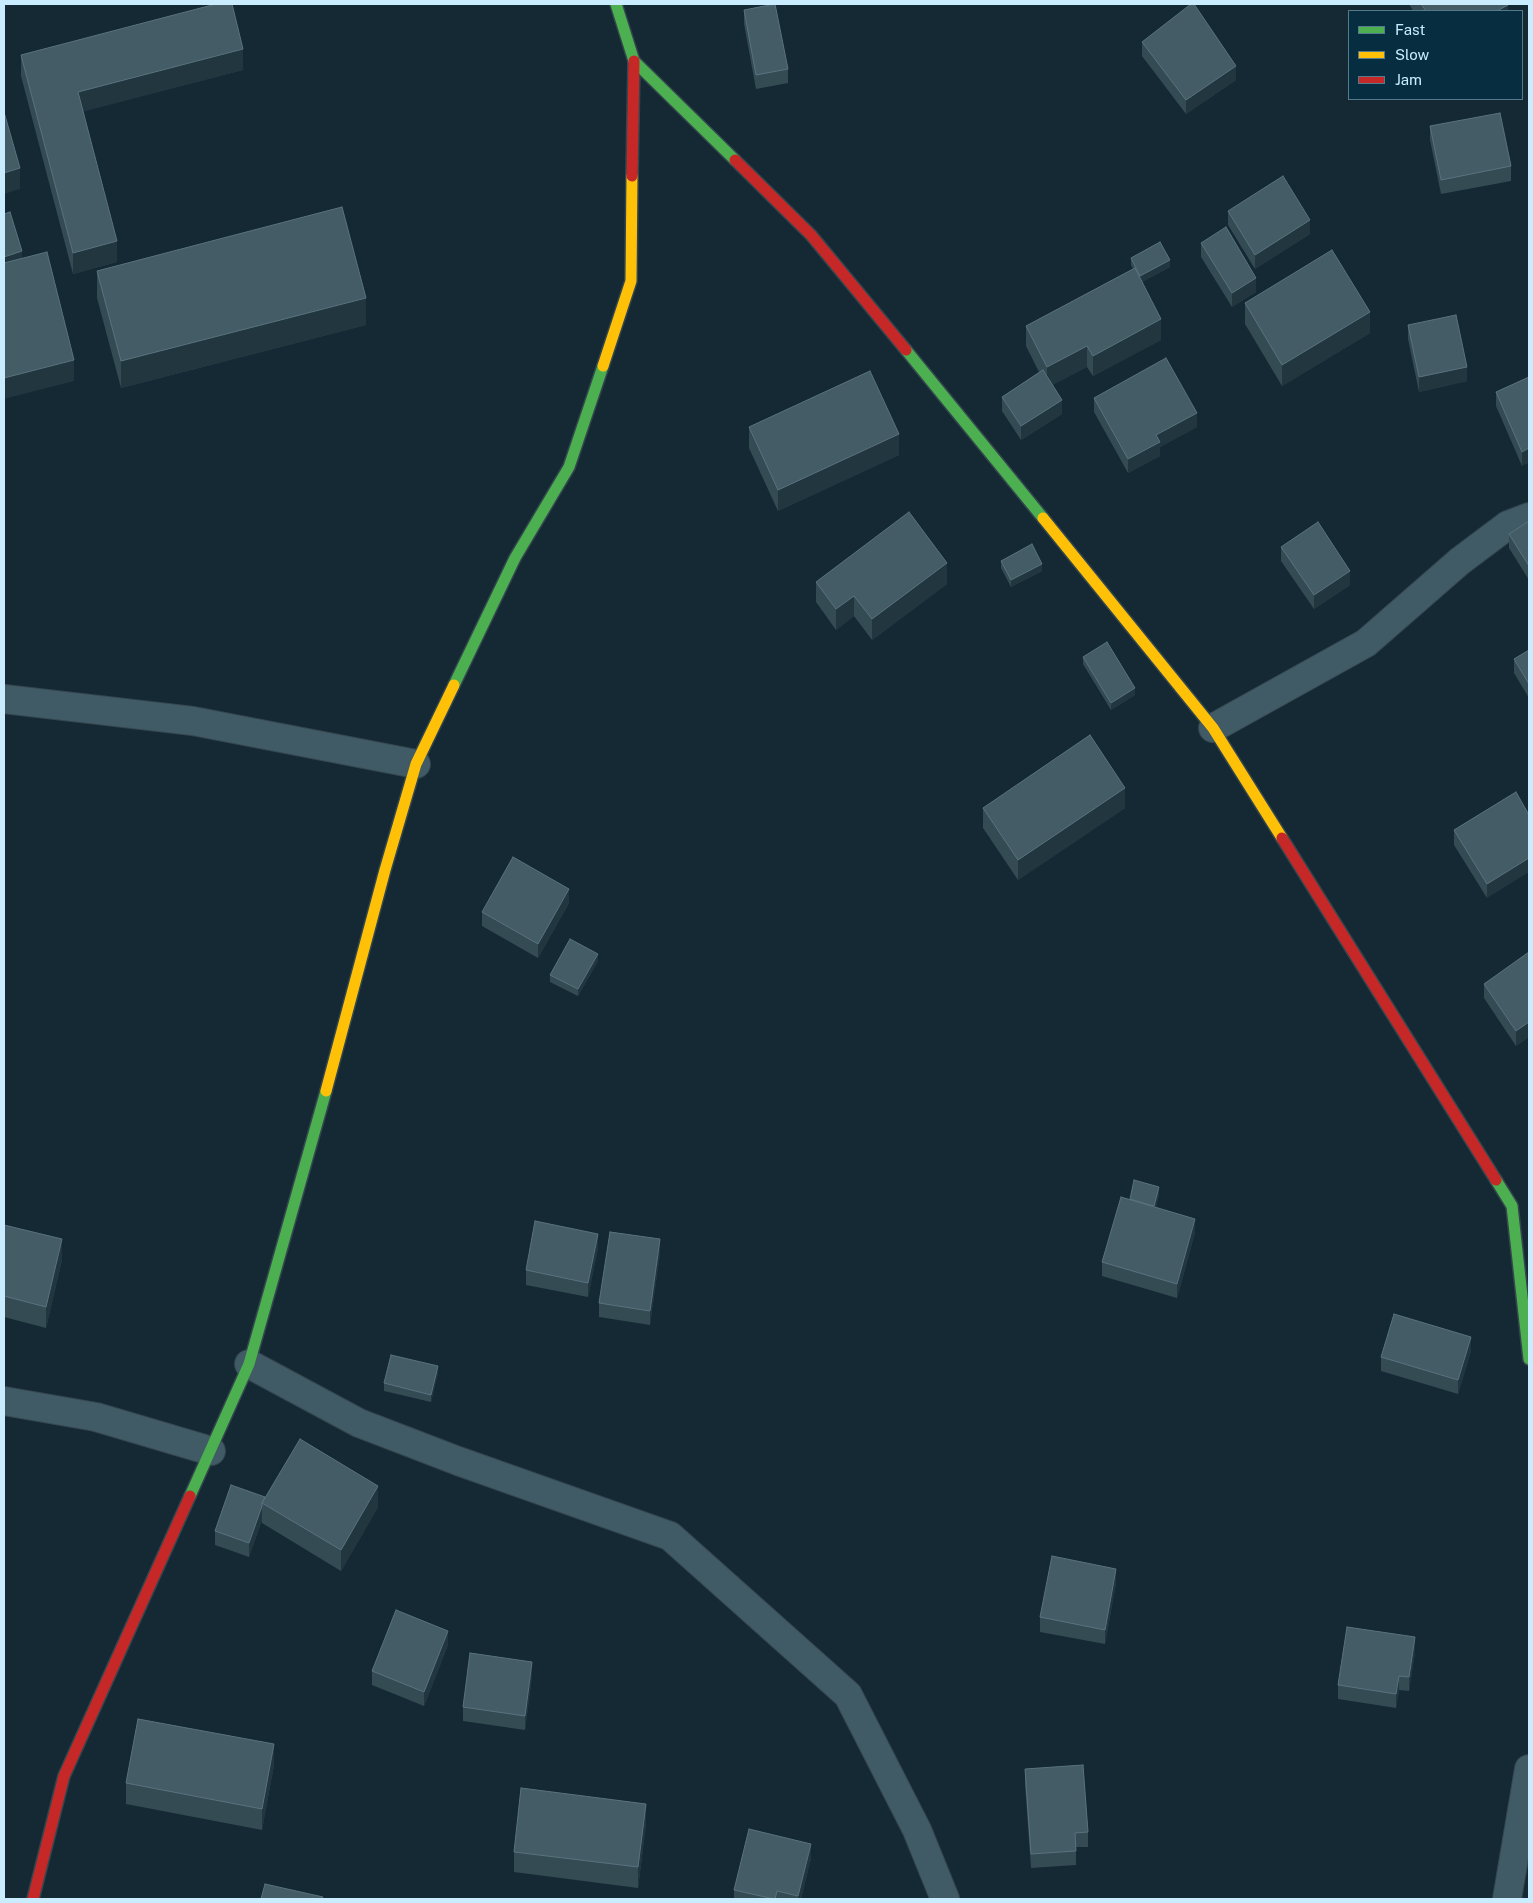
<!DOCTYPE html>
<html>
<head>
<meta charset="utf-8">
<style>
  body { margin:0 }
  #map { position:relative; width:1533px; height:1903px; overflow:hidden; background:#142933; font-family:"Public Sans",sans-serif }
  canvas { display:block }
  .frame { position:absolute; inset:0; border:5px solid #caecff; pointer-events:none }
  .legend { position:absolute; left:1348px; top:10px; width:175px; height:90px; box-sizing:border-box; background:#072e40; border:1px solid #557a8c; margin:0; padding:6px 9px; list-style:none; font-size:15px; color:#caecff }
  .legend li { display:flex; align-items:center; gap:10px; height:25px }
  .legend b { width:25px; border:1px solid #557a8c }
</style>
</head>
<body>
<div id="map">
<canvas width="1533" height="1903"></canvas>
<div class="frame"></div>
<ul class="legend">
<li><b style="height:6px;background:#4caf50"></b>Fast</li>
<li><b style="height:6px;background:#ffc107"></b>Slow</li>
<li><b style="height:6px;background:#c62828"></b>Jam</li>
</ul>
</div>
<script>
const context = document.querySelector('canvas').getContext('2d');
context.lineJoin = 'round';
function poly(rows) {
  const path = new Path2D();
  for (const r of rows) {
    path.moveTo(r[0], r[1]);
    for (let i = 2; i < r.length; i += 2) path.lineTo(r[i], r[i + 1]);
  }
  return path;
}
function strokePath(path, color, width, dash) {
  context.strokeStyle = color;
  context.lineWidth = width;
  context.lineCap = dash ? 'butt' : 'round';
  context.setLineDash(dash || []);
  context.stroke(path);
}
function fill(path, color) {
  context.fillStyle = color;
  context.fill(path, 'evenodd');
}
const street = poly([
  [4,699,193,721,416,764],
  [1213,728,1366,643,1460,561,1508,525,1529,517],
  [249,1364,359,1423,458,1461,670,1536,848,1695,917,1830,945,1899],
  [4,1401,96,1417,211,1451],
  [1507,1899,1529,1769]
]);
const fast = poly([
  [616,4,634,61,735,160],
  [906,350,1043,518],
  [454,685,515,558,569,467,603,366],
  [1496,1180,1512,1206,1529,1359],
  [190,1496,249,1364,326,1091]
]);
const slow = poly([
  [603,366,631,281,632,176],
  [1043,518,1213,728,1282,838],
  [326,1091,385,870,416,764,454,685]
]);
const jam = poly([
  [735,160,811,235,906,350],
  [632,176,634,61],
  [1282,838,1496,1180],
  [33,1899,64,1776,190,1496]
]);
const wall = poly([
  [1409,4,1507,4,1508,11,1413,11],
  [744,10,788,69,788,83,756,89,744,24],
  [1142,42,1236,80,1186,114,1142,56],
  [21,55,243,70,83,111,117,262,73,274,21,76],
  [1430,126,1511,166,1511,181,1441,194,1430,140],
  [1228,211,1310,234,1255,269,1228,225],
  [1201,243,1256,292,1232,307,1201,257],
  [1131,258,1170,267,1142,282,1161,340,1093,376,1087,367,1052,385,1062,414,1021,440,1002,411,1002,397,1039,372,1026,346,1026,326,1133,269,1131,265],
  [97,271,366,325,121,388,97,298],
  [1245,303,1370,333,1282,386,1245,324],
  [1408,325,1467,381,1419,392,1408,339],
  [1529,377,1522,466,1496,406,1496,392],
  [1094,398,1197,427,1160,447,1160,456,1128,473,1094,412],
  [749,427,899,455,778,511,749,448],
  [1529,521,1529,580,1509,548,1509,534],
  [1281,547,1350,585,1314,609,1281,561],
  [1001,561,1042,571,1011,587,1001,568],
  [816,582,947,584,872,640,854,616,836,630,816,602],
  [1529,650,1529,698,1514,673,1514,659],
  [1083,657,1135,695,1111,710,1083,664],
  [1516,792,1487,898,1454,845,1454,830],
  [983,808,1125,808,1018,880,983,828],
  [569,903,538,958,482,926,482,912],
  [1529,952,1529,1037,1516,1046,1484,998,1484,984],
  [598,961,578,996,550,982,550,975],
  [1159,1194,1156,1207,1195,1233,1177,1298,1102,1276,1102,1262,1130,1199],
  [4,1225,62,1260,46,1328,4,1317],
  [598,1248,588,1297,526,1285,526,1270],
  [660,1253,650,1325,599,1317,599,1303],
  [1471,1351,1458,1394,1381,1371,1381,1357],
  [438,1373,431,1402,384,1391,384,1383],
  [265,1497,378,1507,341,1571,262,1523,262,1520,249,1557,215,1545,215,1531],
  [1116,1583,1105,1644,1040,1632,1040,1617],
  [448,1645,424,1706,372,1685,372,1671],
  [1415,1652,1409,1691,1399,1690,1396,1708,1338,1699,1338,1685],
  [532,1676,525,1730,463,1721,463,1707],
  [274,1765,262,1830,126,1804,126,1783],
  [1025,1769,1088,1832,1088,1847,1076,1847,1076,1865,1031,1868,1025,1784],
  [646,1824,638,1888,514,1872,514,1852],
  [811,1858,801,1899,734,1899,734,1890]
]);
const shadedWall = poly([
  [1508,5,1508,11,1497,11],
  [243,49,243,70,78,113,78,92],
  [1236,66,1236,80,1186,114,1186,100],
  [20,168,20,189,4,194,4,173],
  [1310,220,1310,234,1255,269,1255,255],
  [117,241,117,262,73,274,73,253],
  [22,251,22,265,4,271,4,257],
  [1170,260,1170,267,1140,283,1140,276],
  [1256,278,1256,292,1232,307,1232,293],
  [366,298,366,325,121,388,121,361],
  [1370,312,1370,333,1282,386,1282,365],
  [1161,319,1161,340,1093,376,1093,356],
  [1087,346,1087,367,1047,388,1047,367],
  [74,360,74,381,4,399,4,378],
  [1467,367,1467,381,1419,392,1419,377],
  [1062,400,1062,414,1021,440,1021,426],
  [1197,413,1197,427,1160,447,1160,456,1128,473,1128,459,1156,435],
  [899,434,899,455,778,511,778,490],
  [1529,448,1529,463,1522,466,1522,452],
  [947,563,947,584,872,640,872,619],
  [1042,564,1042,571,1011,587,1011,580],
  [1350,571,1350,585,1314,609,1314,595],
  [854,596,854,616,836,630,836,609],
  [1135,688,1135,695,1111,710,1111,703],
  [1125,788,1125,808,1018,880,1018,860],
  [1529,858,1529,872,1487,898,1487,884],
  [569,889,569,903,538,958,538,944],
  [598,954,598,961,578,996,578,989],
  [1529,1022,1529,1037,1516,1046,1516,1031],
  [1159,1187,1159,1194,1154,1214,1154,1207],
  [1195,1219,1195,1233,1177,1298,1177,1284],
  [598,1234,598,1248,588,1297,588,1283],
  [62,1239,62,1260,46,1328,46,1307],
  [660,1239,660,1253,650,1325,650,1311],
  [1471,1337,1471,1351,1458,1394,1458,1380],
  [438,1366,438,1373,431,1402,431,1395],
  [378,1486,378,1507,341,1571,341,1550],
  [262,1506,262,1520,249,1557,249,1543],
  [1116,1569,1116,1583,1105,1644,1105,1630],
  [448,1631,448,1645,424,1706,424,1692],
  [1415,1637,1415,1652,1409,1691,1409,1677],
  [532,1662,532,1676,525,1730,525,1716],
  [1399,1676,1399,1690,1396,1708,1396,1694],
  [274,1744,274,1765,262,1830,262,1809],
  [646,1804,646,1824,638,1888,638,1867],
  [811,1844,811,1858,801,1899,798,1899,798,1896]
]);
const building = poly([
  [216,4,232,4,243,49,78,92,117,241,73,253,21,55,216,4],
  [775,4,788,69,756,75,744,10,775,4],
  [1191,4,1194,4,1236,66,1186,100,1142,42,1191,4],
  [1421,4,1507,4,1508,5,1497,11,1426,11,1421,4],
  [4,112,20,168,4,173,4,112],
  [1500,113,1511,166,1441,180,1430,126,1500,113],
  [1283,176,1310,220,1255,255,1228,211,1283,176],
  [342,207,366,298,121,361,97,271,342,207],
  [10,212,22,251,4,257,4,214,10,212],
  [1226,227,1256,278,1232,293,1201,243,1226,227],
  [1160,242,1170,260,1140,276,1131,258,1160,242],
  [1332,250,1370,312,1282,365,1245,303,1332,250],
  [47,252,74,360,4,378,4,263,47,252],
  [1135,268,1161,319,1093,356,1087,346,1047,367,1026,326,1135,268],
  [1456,315,1467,367,1419,377,1408,325,1456,315],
  [1166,358,1197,413,1156,435,1160,442,1128,459,1094,398,1166,358],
  [1043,370,1062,400,1021,426,1002,397,1043,370],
  [870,371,899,434,778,490,749,427,870,371],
  [1529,377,1529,448,1522,452,1496,392,1529,377],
  [909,512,947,563,872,619,854,596,836,609,816,582,909,512],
  [1529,521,1529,566,1509,534,1529,521],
  [1318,522,1350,571,1314,595,1281,547,1318,522],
  [1032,544,1042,564,1011,580,1001,561,1032,544],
  [1107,642,1135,688,1111,703,1083,657,1107,642],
  [1529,650,1529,684,1514,659,1529,650],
  [1090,735,1125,788,1018,860,983,808,1090,735],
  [1516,792,1529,815,1529,858,1487,884,1454,830,1516,792],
  [513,857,569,889,538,944,482,912,513,857],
  [570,939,598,954,578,989,550,975,570,939],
  [1529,952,1529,1022,1516,1031,1484,984,1529,952],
  [1134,1180,1159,1187,1154,1206,1130,1199,1134,1180],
  [1121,1197,1195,1219,1177,1284,1102,1262,1121,1197],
  [535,1221,598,1234,588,1283,526,1270,535,1221],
  [4,1225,62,1239,46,1307,4,1296,4,1225],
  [610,1232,660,1239,650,1311,599,1303,610,1232],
  [1394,1314,1471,1337,1458,1380,1381,1357,1394,1314],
  [391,1355,438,1366,431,1395,384,1383,391,1355],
  [300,1439,378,1486,341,1550,262,1503,300,1439],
  [231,1485,265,1497,262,1503,262,1506,249,1543,215,1531,231,1485],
  [1052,1556,1116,1569,1105,1630,1040,1617,1052,1556],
  [396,1610,448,1631,424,1692,372,1671,396,1610],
  [1347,1627,1415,1637,1409,1677,1399,1676,1396,1694,1338,1685,1347,1627],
  [470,1653,532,1662,525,1716,463,1707,470,1653],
  [138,1719,274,1744,262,1809,126,1783,138,1719],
  [1083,1765,1088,1832,1075,1833,1076,1851,1031,1854,1025,1769,1083,1765],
  [521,1788,646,1804,638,1867,514,1852,521,1788],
  [749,1829,811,1844,798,1896,777,1891,775,1899,774,1899,734,1890,749,1829],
  [265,1884,323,1897,322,1899,261,1899,265,1884]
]);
strokePath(street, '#34464e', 30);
strokePath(fast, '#34464e', 14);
strokePath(slow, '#34464e', 14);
strokePath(jam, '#34464e', 14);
strokePath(street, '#415b66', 28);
strokePath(fast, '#4caf50', 11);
strokePath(slow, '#ffc107', 11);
strokePath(jam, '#c62828', 11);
fill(wall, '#344b54');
fill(shadedWall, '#21363f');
fill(building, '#445c66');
strokePath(building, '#59737e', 1);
</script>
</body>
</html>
